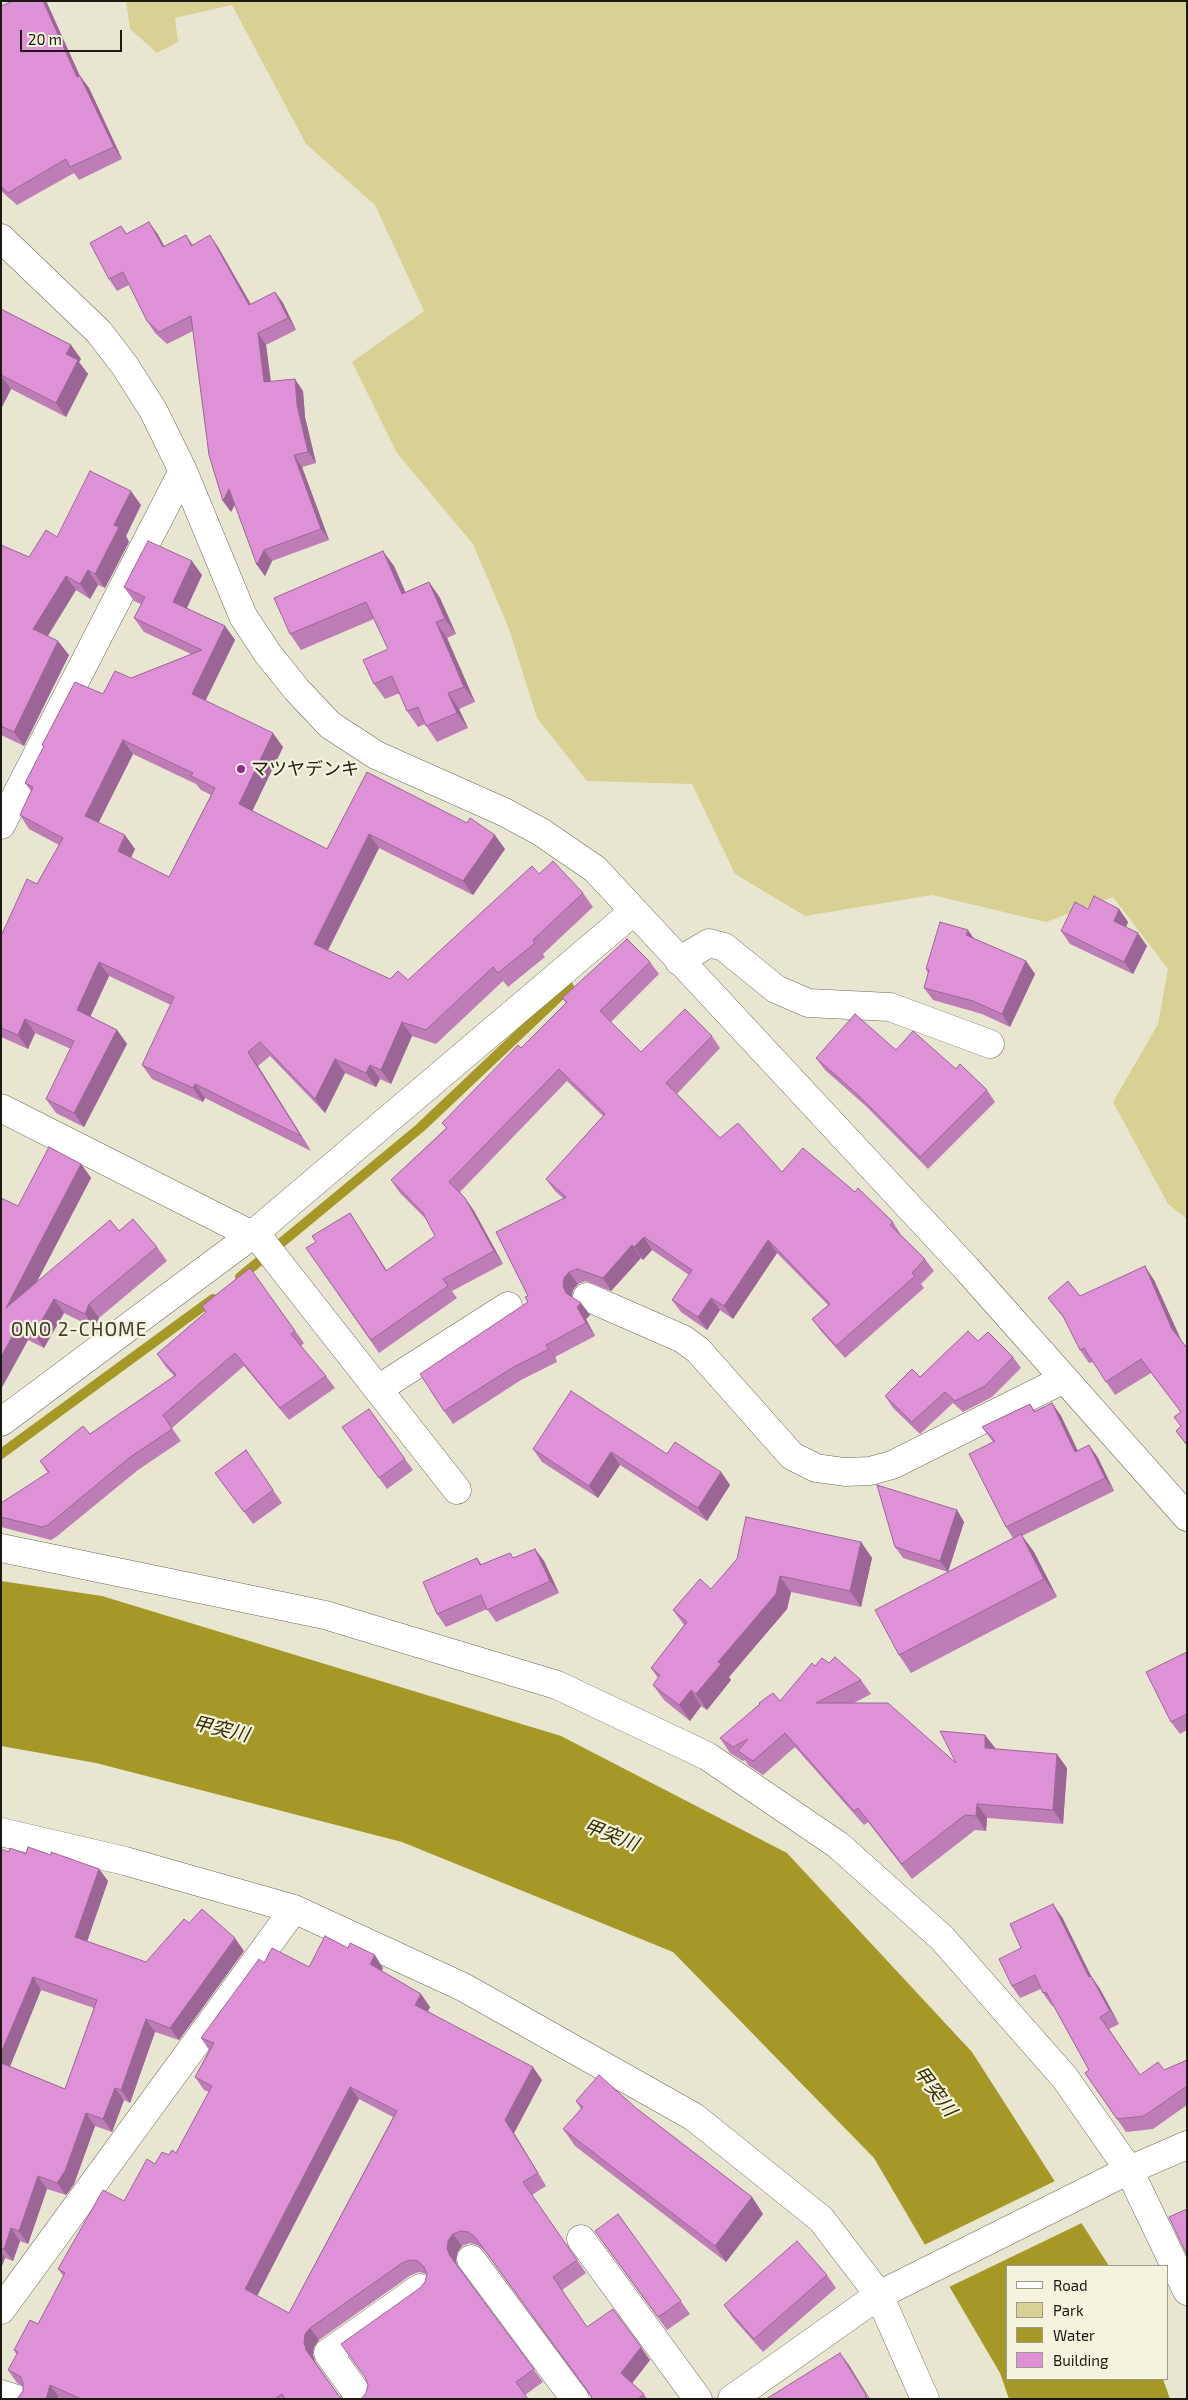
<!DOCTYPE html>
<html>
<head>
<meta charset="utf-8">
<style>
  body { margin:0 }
  #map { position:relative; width:1188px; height:2400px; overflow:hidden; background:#e8e6d1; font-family:"Exo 2",sans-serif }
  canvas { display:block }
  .frame { position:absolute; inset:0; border:2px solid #1a1912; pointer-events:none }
  .legend { position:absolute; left:1006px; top:2265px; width:162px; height:115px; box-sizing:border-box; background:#f5f3de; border:1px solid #9d9c8c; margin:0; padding:6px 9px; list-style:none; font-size:15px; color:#1a1912 }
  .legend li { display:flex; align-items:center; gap:10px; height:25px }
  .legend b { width:25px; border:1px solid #9d9c8c }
  .scale { position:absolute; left:20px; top:30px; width:102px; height:22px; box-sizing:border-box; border:2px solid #1a1912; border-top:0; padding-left:6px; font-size:15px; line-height:18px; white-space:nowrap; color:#1a1912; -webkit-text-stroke:4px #f5f3de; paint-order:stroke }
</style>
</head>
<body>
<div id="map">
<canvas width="1188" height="2400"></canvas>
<div class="frame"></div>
<ul class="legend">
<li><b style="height:6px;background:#fff"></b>Road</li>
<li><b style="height:14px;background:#d9d194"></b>Park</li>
<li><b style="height:14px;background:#a69826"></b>Water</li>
<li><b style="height:14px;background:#de91d6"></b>Building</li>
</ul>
<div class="scale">20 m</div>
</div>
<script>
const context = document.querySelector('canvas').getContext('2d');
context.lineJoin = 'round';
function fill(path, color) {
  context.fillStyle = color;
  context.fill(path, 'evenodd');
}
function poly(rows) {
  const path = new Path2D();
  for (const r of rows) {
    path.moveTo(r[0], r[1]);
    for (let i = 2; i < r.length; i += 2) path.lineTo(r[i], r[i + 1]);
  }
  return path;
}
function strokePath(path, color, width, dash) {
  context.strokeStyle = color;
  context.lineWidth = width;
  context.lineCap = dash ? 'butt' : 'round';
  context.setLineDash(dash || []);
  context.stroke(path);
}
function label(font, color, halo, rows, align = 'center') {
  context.font = font + ' "Exo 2","Noto Sans JP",sans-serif';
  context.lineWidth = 4.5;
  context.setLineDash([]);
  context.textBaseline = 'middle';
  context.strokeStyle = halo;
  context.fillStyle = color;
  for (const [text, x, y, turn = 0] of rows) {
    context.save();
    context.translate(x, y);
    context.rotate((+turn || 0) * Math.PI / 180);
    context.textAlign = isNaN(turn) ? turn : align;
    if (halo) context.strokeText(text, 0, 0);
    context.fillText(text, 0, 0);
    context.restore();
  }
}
const green = poly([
  [126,1,1187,1,1187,1219,1168,1204,1113,1102,1158,1024,1168,969,1113,897,1046,922,932,895,805,916,735,874,692,784,587,781,537,718,509,629,473,544,397,453,352,362,424,311,375,205,306,144,232,5,175,18,178,42,157,53,130,29]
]);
const water = poly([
  [1,1581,102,1596,561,1736,787,1853,972,2052,1109,2266,1007,2266,1007,2379,1163,2379,1170,2399,1009,2399,1000,2373,874,2158,673,1952,402,1842,96,1763,1,1746]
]);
const pier = poly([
  [1057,2180,1084,2222,947,2288,922,2246]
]);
const stream = poly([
  [240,1277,420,1128,569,987],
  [1,1454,213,1299]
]);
const minor = poly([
  [1,238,99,332,125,366,153,410,183,471,243,616,268,654,297,690,330,725,376,755,504,812,541,832,595,869,966,1268,1187,1517],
  [1,825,183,471],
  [679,961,709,943,724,947,776,989,808,1003,890,1007,990,1044],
  [1,1108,252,1235,263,1243,457,1490],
  [587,1297,683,1339,698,1350,792,1456,816,1468,845,1472,870,1471,892,1465,1064,1379],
  [378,1389,508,1306],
  [1,1422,252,1235,634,911],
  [1,1548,325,1615,557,1685,707,1756,838,1845,942,1938,1065,2078,1129,2170,1187,2291],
  [1,1832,125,1861,294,1909,463,1987,694,2117,821,2219,879,2295,925,2399],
  [581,2239,698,2399],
  [471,2259,575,2399],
  [1,2310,294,1909],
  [1,2394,17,2399],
  [361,2399,328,2353,420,2288],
  [732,2399,879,2295,1129,2170,1187,2145]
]);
const wall = poly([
  [47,3,80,76,89,88,122,159,79,180,74,173,17,205,1,191,1,6],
  [121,226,127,234,157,233,164,246,186,235,193,245,218,247,251,304,275,292,283,303,296,330,266,345,271,381,303,391,305,417,316,463,302,467,329,540,272,561,265,576,257,565,235,505,231,512,223,501,193,331,167,344,155,333,147,321,129,285,117,291,109,279],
  [1,309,71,345,81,359,79,362,88,374,66,417,11,389,1,409],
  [141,505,126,536,129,542,105,588,98,585,90,599,76,590,48,636,69,655,24,746,1,735,1,545,29,557,57,537],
  [394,566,405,592,429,582,440,598,456,634,447,638,475,702,459,709,468,728,437,742,425,724,418,727,407,711,400,693,385,699,374,684,388,649,374,619,301,650,290,634],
  [202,575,187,608,225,626,235,640,205,701,283,747,252,811,327,849,367,772,505,849,473,895,379,848,328,950,390,979,408,980,539,874,583,893,593,907,543,954,545,957,508,987,503,981,436,1044,412,1036,391,1084,380,1079,376,1087,345,1073,325,1113,270,1056,258,1066,311,1151,205,1098,203,1102,152,1079,142,1065,171,1005,109,976,90,1016,117,1030,127,1044,84,1127,56,1113,46,1099,71,1049,35,1033,28,1049,1,1037,1,936,37,884,59,845,29,829,20,815,31,791,25,783,44,747,42,745,103,694,131,678,191,654,144,632,134,618,141,604,134,601,124,587],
  [133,754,196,784,201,790,211,795,169,877,131,858,135,849,98,823],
  [1088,909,1119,909,1128,922,1126,927,1147,946,1133,974,1070,944,1061,931],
  [974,939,1026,961,1035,974,1010,1027,982,1014,933,1000,924,988,928,973,926,969],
  [650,962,659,974,611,1022,641,1052,712,1036,720,1048,677,1094,720,1138,782,1172,855,1192,893,1222,901,1235,925,1259,934,1271,921,1284,924,1288,845,1358,821,1331,812,1319,828,1305,777,1253,733,1319,720,1310,707,1330,681,1312,672,1300,689,1275,652,1250,643,1260,641,1258,611,1291,586,1281,578,1284,573,1290,572,1297,581,1303,590,1315,586,1319,595,1336,555,1357,557,1362,521,1380,453,1424,444,1411,528,1302,528,1296,563,1198,555,1191,546,1179,603,1116,567,1081,460,1192,465,1198,474,1211,503,1264,452,1291,457,1298,379,1353,306,1248,316,1242,350,1213,387,1271,435,1236,427,1220,400,1193,391,1180,446,1128,442,1123,521,1048,566,1003,562,998],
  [896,1050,956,1069,987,1090,995,1102,928,1169,867,1107,825,1070,816,1058],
  [81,1164,91,1178,36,1282,119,1231,157,1247,167,1261,99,1318,94,1328,64,1313,44,1348,28,1340,1,1389,1,1198,18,1206],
  [250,1268,304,1343,301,1346,326,1376,335,1388,289,1420,244,1366,172,1428,181,1441,138,1470,56,1537,51,1540,1,1527,1,1503,48,1473,40,1461,90,1434,174,1376,166,1367,157,1354,206,1312,202,1306],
  [1154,1280,1181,1340,1187,1348,1187,1446,1176,1431,1181,1426,1181,1412,1151,1373,1115,1395,1093,1362,1089,1363,1080,1350,1066,1321,1048,1298,1080,1296],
  [978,1341,1013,1357,1021,1368,992,1397,963,1412,953,1403,920,1434,893,1408,885,1396,920,1377],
  [1052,1403,1061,1416,1078,1451,1089,1445,1098,1458,1114,1491,1022,1536,1034,1552,1057,1597,911,1673,899,1655,948,1572,903,1558,895,1547,957,1510,964,1522,948,1572,1013,1538,1006,1527,993,1442,982,1427,1030,1404,1035,1411],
  [342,1427,405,1459,413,1470,387,1489],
  [533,1449,667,1454,721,1472,730,1485,707,1521,620,1465,598,1498,542,1462],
  [246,1450,282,1503,253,1524,215,1473],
  [861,1542,872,1558,861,1607,791,1592,787,1609,729,1677,731,1680,707,1710,701,1706,690,1721,664,1700,653,1685,658,1678,651,1668,684,1625,673,1610,711,1589],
  [535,1549,544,1561,559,1593,496,1622,487,1609,446,1627,437,1614,477,1558,482,1565,514,1558],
  [1187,1652,1187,1730,1180,1734,1171,1722],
  [829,1663,861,1680,871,1694,854,1703,956,1763,985,1735,995,1749,1067,1768,1063,1824,987,1818,986,1831,975,1830,912,1879,868,1822,864,1825,795,1747,763,1775,748,1765,745,1760,743,1761,730,1753,720,1738,780,1701,815,1666],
  [1,1849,9,1852,26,1854,51,1855,99,1869,108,1881,87,1942,146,1962,189,1923,244,1951,179,2040,155,2032,130,2103,124,2100,112,2132,95,2126,74,2184,66,2195,47,2189,28,2244,20,2241,13,2261,5,2258,1,2268],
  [41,1990,94,2008,65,2089,10,2066],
  [1062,1917,1091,1976,1100,1989,1119,2024,1109,2029,1140,2075,1164,2070,1187,2060,1187,2105,1153,2129,1126,2132,1085,2073,1089,2070,1053,2005,1052,2006,1043,1993,1041,1989,1020,1998,1012,1986,1021,1948],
  [264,1963,309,1967,383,1968,382,1971,430,2007,428,2011,542,2080,514,2133,546,2186,532,2195,586,2273,562,2290,587,2327,650,2360,632,2383,644,2394,647,2399,590,2399,592,2398,484,2250,477,2245,470,2243,462,2246,457,2253,456,2261,458,2267,543,2382,525,2395,366,2393,420,2288,425,2282,427,2274,419,2272,411,2275,319,2340,314,2347,313,2355,315,2361,339,2396,343,2399,62,2399,59,2397,59,2399,17,2399,23,2391,23,2386,17,2383,8,2370,17,2355,14,2350,38,2324,64,2277,58,2269,124,2201,155,2164,169,2155,176,2153,209,2092,204,2090,195,2077,209,2050,201,2038],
  [359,2099,393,2117,289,2313,257,2296],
  [576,2101,636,2108,752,2197,763,2214,726,2262,575,2146,563,2129,581,2109],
  [618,2214,690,2314,667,2330,604,2244],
  [827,2275,836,2288,763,2352,733,2318,724,2305]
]);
const shadedWall = poly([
  [43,1,46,1,47,3,86,90,77,77],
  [80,76,89,88,122,159,114,147],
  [149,222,157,233,171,258,163,247],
  [210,235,218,247,257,316,249,305],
  [275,292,283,303,296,330,288,318],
  [258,333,266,345,272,393,264,382],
  [71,345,81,359,79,362,88,374,66,417,56,403,66,354],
  [1,376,11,389,1,409],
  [295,379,303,391,305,417,316,463,308,452,297,405],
  [294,455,302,467,329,540,321,529],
  [229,489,237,500,231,512,223,501],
  [131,491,141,505,126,536,129,542,105,588,95,574,114,525],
  [264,550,272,561,265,576,257,565],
  [383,551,394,566,413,609,402,594],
  [192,561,202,575,183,616,173,602],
  [88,570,98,585,90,599,80,584],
  [66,576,76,590,43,643,33,629],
  [429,582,440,598,456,634,445,619],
  [436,622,447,638,475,702,464,687],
  [225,626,235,640,202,708,192,694],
  [58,641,69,655,24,746,14,732],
  [448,693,459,709,468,728,457,713],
  [273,733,283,747,249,818,239,804],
  [123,740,133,754,95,830,85,816],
  [369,834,379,848,324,958,314,944],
  [125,835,135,849,127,865,118,851],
  [495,835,505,849,473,895,463,881],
  [1119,909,1128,922,1123,934,1114,921],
  [968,930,977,943,966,935],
  [1138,933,1147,946,1133,974,1124,962],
  [1026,961,1035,974,1010,1027,1002,1014],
  [99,962,109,976,87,1024,77,1010],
  [25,1019,35,1033,28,1049,18,1035],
  [402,1022,412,1036,391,1084,381,1070],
  [117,1030,127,1044,84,1127,74,1113],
  [248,1052,258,1066,311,1151,301,1136],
  [335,1059,345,1073,325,1113,315,1099],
  [370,1065,380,1079,376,1087,366,1073],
  [195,1084,205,1098,203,1102,193,1088],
  [81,1164,91,1178,16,1322,6,1308],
  [465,1198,474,1211,503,1264,494,1251],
  [350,1213,358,1225,395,1284,386,1271],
  [644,1237,652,1250,643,1260,634,1247],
  [768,1240,777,1253,733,1319,724,1306],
  [632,1245,641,1258,611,1291,603,1278],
  [1145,1266,1154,1280,1182,1342,1172,1329],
  [569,1272,578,1284,573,1290,571,1298,566,1293,563,1286,564,1278],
  [711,1298,720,1310,707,1330,698,1317],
  [54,1299,64,1313,44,1348,34,1334],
  [581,1303,590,1315,586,1319,595,1336,586,1323,577,1307],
  [89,1304,99,1318,94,1328,85,1314],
  [18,1326,28,1340,1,1389,1,1357],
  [546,1345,555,1357,557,1362,549,1349],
  [1052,1403,1061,1416,1084,1464,1075,1452],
  [1089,1445,1098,1458,1114,1491,1105,1478],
  [611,1452,620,1465,598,1498,589,1486],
  [721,1472,730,1485,707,1521,698,1508],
  [957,1510,964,1522,948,1572,940,1561],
  [1021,1534,1034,1552,1057,1597,1044,1579],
  [861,1542,872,1558,861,1607,850,1591],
  [535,1549,544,1561,559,1593,550,1581],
  [780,1576,791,1592,787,1609,729,1677,731,1680,707,1710,696,1694,718,1662],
  [691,1690,701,1706,690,1721,679,1705],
  [985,1735,996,1749,985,1748],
  [1057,1754,1067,1768,1063,1824,1053,1810],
  [977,1804,987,1818,986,1831,976,1816],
  [99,1869,108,1881,84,1950,75,1937],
  [1053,1904,1062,1917,1091,1976,1100,1989,1119,2024,1089,1977],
  [235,1938,244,1951,179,2040,170,2028],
  [375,1955,383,1968,378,1977,370,1964],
  [33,1977,41,1990,7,2074,1,2066,1,2053],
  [421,1994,430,2007,424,2017,415,2005],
  [146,2019,155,2032,130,2103,121,2090],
  [533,2067,542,2080,514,2133,546,2186,538,2173,505,2120],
  [350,2087,359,2099,254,2302,245,2289],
  [115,2088,124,2100,112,2132,103,2119],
  [86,2113,95,2126,74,2184,66,2195,57,2183],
  [38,2176,47,2189,28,2244,19,2231],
  [752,2197,763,2214,726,2262,715,2246],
  [11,2228,20,2241,13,2261,4,2249],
  [453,2234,462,2246,457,2253,456,2261,458,2268,450,2256,447,2249,448,2241],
  [1,2253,5,2258,1,2268],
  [310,2328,319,2340,314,2347,313,2355,315,2362,306,2350,304,2342,305,2334],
  [641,2347,650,2360,630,2386,621,2373],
  [840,2353,849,2365,870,2399,869,2399],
  [50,2385,59,2397,59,2399,46,2399]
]);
const building = poly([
  [13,1,43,1,77,77,80,76,114,147,70,167,66,159,8,193,1,186,1,6,13,1],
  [149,222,163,247,186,235,191,246,210,235,249,305,275,292,288,318,258,333,264,382,295,379,297,405,308,452,294,455,321,529,264,550,257,565,229,489,223,501,209,455,191,316,159,332,147,321,123,272,109,279,90,243,121,226,126,234,149,222],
  [1,309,71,345,66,354,78,360,56,403,1,375,1,309],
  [90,471,131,491,114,525,119,527,95,574,88,570,80,584,66,576,33,629,58,641,14,732,1,726,1,545,29,557,46,530,57,537,90,471],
  [148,541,192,561,173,602,225,626,192,694,273,733,239,804,327,849,367,772,467,823,470,818,495,835,463,881,369,834,314,944,390,979,398,971,408,980,532,866,539,874,553,861,583,893,533,940,535,943,498,973,493,967,426,1030,402,1022,381,1070,370,1065,366,1073,335,1059,315,1099,260,1042,248,1052,301,1136,195,1084,193,1088,142,1065,174,997,99,962,77,1010,117,1030,74,1113,46,1099,74,1041,25,1019,18,1035,1,1028,1,936,27,879,37,884,63,838,20,815,33,787,25,783,44,746,42,745,75,682,103,694,115,671,131,678,202,650,134,618,145,597,124,587,148,541],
  [123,740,193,773,191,776,215,788,169,877,118,851,125,835,85,816,123,740],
  [383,551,402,594,429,582,445,619,436,622,464,687,448,693,457,713,426,726,418,707,407,711,392,676,374,684,363,660,388,649,366,602,290,634,274,598,383,551],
  [1094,896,1119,909,1114,921,1138,933,1124,962,1061,931,1075,902,1088,909,1094,896],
  [940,922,968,930,966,935,1026,961,1002,1014,973,1001,924,988,929,970,926,969,940,922],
  [627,939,650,962,600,1011,641,1052,685,1009,712,1036,666,1083,720,1138,738,1123,782,1172,803,1148,855,1192,858,1188,893,1222,890,1225,925,1259,912,1273,915,1276,836,1346,812,1319,830,1304,768,1240,724,1306,711,1298,698,1317,672,1300,692,1270,644,1237,634,1247,632,1245,603,1278,577,1269,569,1272,564,1278,563,1286,566,1293,581,1303,577,1307,586,1323,546,1345,549,1349,512,1368,444,1411,420,1374,528,1302,525,1297,528,1296,496,1232,566,1197,546,1179,605,1114,559,1069,449,1182,465,1198,494,1251,443,1279,448,1286,371,1340,306,1248,316,1242,312,1236,350,1213,386,1271,435,1236,423,1213,391,1180,447,1128,442,1123,518,1045,521,1048,567,1002,562,998,627,939],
  [855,1014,896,1050,913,1031,956,1069,960,1064,987,1090,920,1157,858,1095,816,1058,855,1014],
  [49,1147,81,1164,6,1308,110,1220,119,1231,133,1219,157,1247,89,1304,85,1314,54,1299,34,1334,18,1326,1,1357,1,1198,18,1206,49,1147],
  [1145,1266,1172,1329,1187,1348,1187,1445,1176,1431,1181,1426,1174,1417,1181,1412,1141,1359,1106,1382,1084,1348,1080,1350,1063,1316,1048,1298,1068,1281,1080,1296,1145,1266],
  [250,1268,295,1331,291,1334,326,1376,280,1408,235,1353,163,1415,172,1429,129,1458,48,1525,42,1527,1,1517,1,1503,49,1472,40,1461,83,1426,90,1434,176,1375,157,1354,206,1312,202,1306,250,1268],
  [968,1331,978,1341,988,1332,1013,1357,985,1386,955,1401,945,1392,912,1422,885,1396,912,1369,920,1377,968,1331],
  [571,1391,667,1454,675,1442,721,1472,698,1508,611,1452,589,1486,533,1449,571,1391],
  [1052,1403,1075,1452,1089,1445,1105,1478,1006,1527,969,1454,995,1441,982,1427,1030,1404,1034,1412,1052,1403],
  [369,1409,405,1459,379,1478,342,1427,369,1409],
  [246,1450,273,1490,244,1512,215,1473,246,1450],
  [877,1485,957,1510,940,1561,895,1547,877,1485],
  [746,1517,861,1542,850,1591,780,1576,776,1594,718,1662,721,1664,696,1694,691,1690,679,1705,653,1685,660,1675,651,1668,687,1622,673,1610,700,1579,711,1589,737,1559,746,1517],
  [1021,1534,1044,1579,899,1655,875,1610,1021,1534],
  [535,1549,550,1581,487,1610,481,1595,437,1614,423,1582,477,1558,480,1565,510,1553,513,1558,535,1549],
  [1187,1652,1187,1714,1171,1722,1146,1672,1187,1652],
  [835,1657,861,1680,816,1703,888,1703,956,1763,940,1731,985,1735,985,1748,1057,1754,1053,1810,977,1804,976,1816,965,1815,902,1864,858,1808,854,1811,785,1733,753,1761,738,1751,748,1739,733,1747,720,1738,760,1704,759,1703,773,1693,780,1701,812,1663,815,1666,822,1658,829,1663,835,1657],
  [28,1847,51,1855,51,1852,99,1869,75,1937,146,1962,184,1919,189,1923,202,1909,235,1938,170,2028,146,2019,121,2090,115,2088,103,2119,86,2113,65,2171,57,2183,38,2176,19,2231,11,2228,4,2249,1,2248,1,2063,65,2089,97,2000,33,1977,1,2053,1,1849,9,1852,10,1848,26,1854,28,1847],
  [1053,1904,1089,1977,1091,1976,1110,2011,1100,2017,1140,2075,1158,2062,1164,2070,1187,2060,1187,2086,1144,2116,1117,2119,1085,2073,1089,2070,1046,1992,1043,1993,1035,1975,1012,1986,999,1959,1021,1948,1010,1924,1053,1904],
  [325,1936,348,1948,350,1943,375,1955,370,1964,421,1994,415,2005,533,2067,505,2120,538,2173,523,2182,577,2260,553,2277,587,2327,613,2309,641,2347,621,2373,644,2394,638,2399,590,2399,592,2397,475,2237,468,2232,461,2231,453,2234,448,2241,447,2249,450,2256,534,2369,516,2382,528,2399,361,2399,366,2393,368,2385,365,2377,341,2344,420,2288,425,2282,427,2274,424,2267,418,2261,410,2260,402,2263,310,2328,305,2334,304,2342,306,2350,339,2396,343,2399,285,2399,282,2394,275,2399,81,2399,50,2385,46,2399,17,2399,23,2391,23,2383,20,2376,8,2370,18,2352,14,2350,30,2320,38,2324,65,2273,58,2269,103,2190,124,2201,147,2159,155,2164,162,2152,169,2155,172,2150,176,2153,212,2086,195,2077,214,2043,201,2038,259,1959,264,1963,272,1948,309,1967,325,1936],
  [350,2087,397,2111,289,2313,245,2289,350,2087],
  [599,2075,636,2108,752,2197,715,2246,563,2129,583,2107,576,2101,599,2075],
  [1187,2209,1187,2255,1169,2217,1187,2209],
  [618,2214,681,2301,658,2317,595,2231,618,2214],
  [797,2241,827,2275,754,2339,724,2305,797,2241],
  [840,2353,867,2397,864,2399,766,2399,840,2353]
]);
const markers = [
  [241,769,5,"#932a8d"]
];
const poiNames = [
  ["マツヤデンキ",251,769]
];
const neighbourhoodNames = [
  ["ONO 2-CHOME",79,1330]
];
const waterNames = [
  ["甲突川",221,1729,13],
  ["甲突川",611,1835,21],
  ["甲突川",935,2091,53]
];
fill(green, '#d9d194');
fill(water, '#a69826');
fill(pier, '#e8e6d1');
strokePath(stream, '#a69826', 10);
strokePath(minor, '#6d6b59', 29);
strokePath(minor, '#fff', 28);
fill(wall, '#bf7db8');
fill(shadedWall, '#9b6696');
fill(building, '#de91d6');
strokePath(building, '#9b6696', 1);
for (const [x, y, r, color] of markers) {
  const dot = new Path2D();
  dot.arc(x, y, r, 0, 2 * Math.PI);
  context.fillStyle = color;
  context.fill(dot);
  strokePath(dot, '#f5f3de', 2);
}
label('18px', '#1a1912', '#f5f3de', poiNames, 'left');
context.letterSpacing = '1px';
label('19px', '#3e3c2c', '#f5f3de', neighbourhoodNames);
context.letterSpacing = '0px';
label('italic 19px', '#332d00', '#f5f3de', waterNames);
</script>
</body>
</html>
